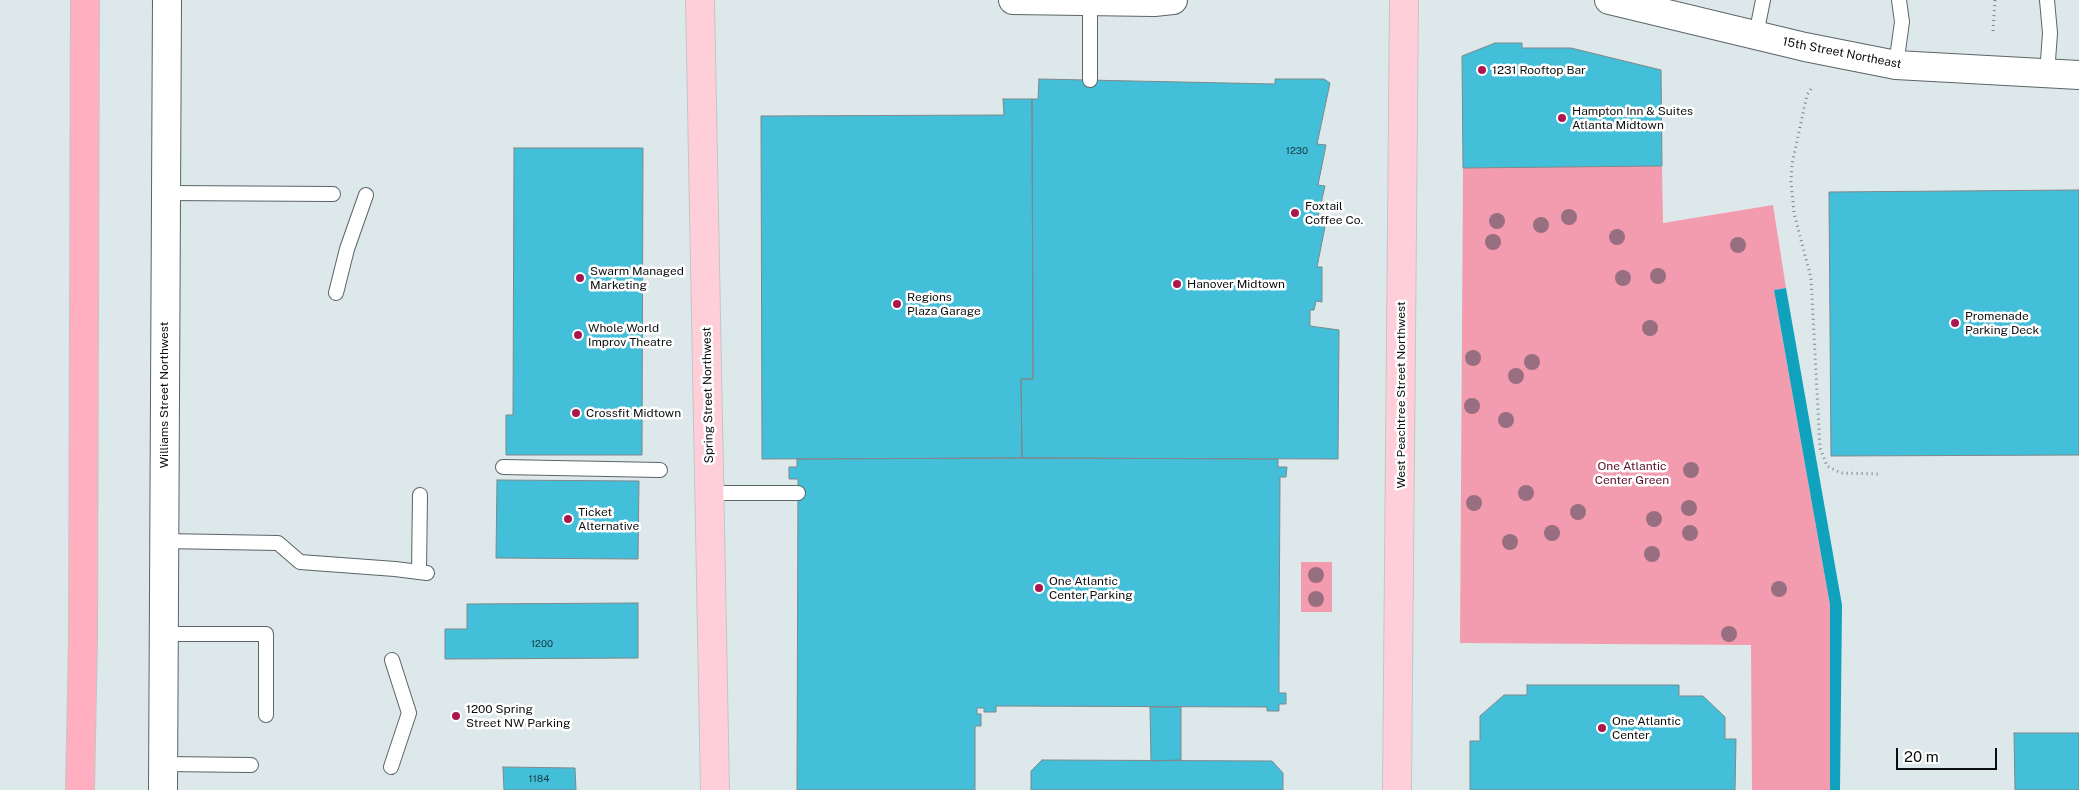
<!DOCTYPE html>
<html>
<head>
<meta charset="utf-8">
<style>
  body { margin:0 }
  #map { position:relative; width:2079px; height:790px; overflow:hidden; background:#dde8eb; font-family:"Public Sans",sans-serif }
  canvas { display:block }
  .scale { position:absolute; left:1896px; top:748px; width:101px; height:22px; box-sizing:border-box; border:2px solid #0b0e0f; border-top:0; padding-left:6px; font-size:15px; line-height:18px; white-space:nowrap; color:#0b0e0f; -webkit-text-stroke:4px #fff; paint-order:stroke }
</style>
</head>
<body>
<div id="map">
<canvas width="2079" height="790"></canvas>
<div class="scale">20 m</div>
</div>
<script>
const context = document.querySelector('canvas').getContext('2d');
context.lineJoin = 'round';
function fill(path, color) {
  context.fillStyle = color;
  context.fill(path, 'evenodd');
}
function poly(rows) {
  const path = new Path2D();
  for (const r of rows) {
    path.moveTo(r[0], r[1]);
    for (let i = 2; i < r.length; i += 2) path.lineTo(r[i], r[i + 1]);
  }
  return path;
}
function strokePath(path, color, width, dash) {
  context.strokeStyle = color;
  context.lineWidth = width;
  context.lineCap = dash ? 'butt' : 'round';
  context.setLineDash(dash || []);
  context.stroke(path);
}
function label(font, color, halo, rows, align = 'center') {
  context.font = font + ' "Public Sans",sans-serif';
  context.lineWidth = 5;
  context.setLineDash([]);
  context.textBaseline = 'middle';
  context.strokeStyle = halo;
  context.fillStyle = color;
  for (const [text, x, y, turn = 0] of rows) {
    context.save();
    context.translate(x, y);
    context.rotate((+turn || 0) * Math.PI / 180);
    context.textAlign = isNaN(turn) ? turn : align;
    if (halo) context.strokeText(text, 0, 0);
    context.fillText(text, 0, 0);
    context.restore();
  }
}
const green = poly([
  [1662,166,1663,223,1773,205,1786,288,1774,290,1830,605,1830,790,1752,790,1751,645,1460,643,1463,168],
  [1301,562,1332,562,1332,612,1301,612]
]);
const water = poly([
  [1786,288,1842,605,1840,790,1830,790,1830,605,1774,290]
]);
const building = poly([
  [1495,43,1522,43,1522,48,1571,48,1661,70,1662,166,1463,168,1462,56,1495,43],
  [1039,79,1275,84,1275,79,1324,79,1330,83,1317,144,1326,145,1318,185,1325,186,1316,225,1325,227,1317,267,1322,267,1322,302,1316,301,1314,310,1310,310,1310,326,1339,330,1338,459,1022,458,1021,379,1033,379,1032,99,1038,99,1039,79],
  [1003,99,1032,99,1033,379,1021,379,1022,458,762,459,761,116,1004,115,1003,99],
  [514,148,643,148,642,455,506,455,506,415,513,415,514,148],
  [2079,190,2079,455,1831,456,1829,192,2079,190],
  [1022,458,1278,459,1278,467,1287,467,1286,477,1280,477,1279,658,1279,693,1286,693,1286,704,1279,704,1279,711,1267,711,1267,707,996,706,996,712,984,712,984,708,977,708,977,714,981,714,981,726,975,726,975,790,797,790,798,479,789,479,789,467,797,467,797,459,1022,458],
  [497,480,639,481,638,559,496,558,497,480],
  [638,603,638,658,445,659,445,629,467,629,467,604,638,603],
  [1527,685,1679,685,1679,696,1703,696,1725,717,1725,739,1736,739,1735,790,1470,790,1470,741,1480,741,1480,716,1504,695,1527,695,1527,685],
  [1150,707,1181,707,1181,760,1151,761,1150,707],
  [2014,733,2079,733,2079,790,2015,790,2014,733],
  [1042,760,1272,761,1283,773,1283,790,1031,790,1031,771,1042,760],
  [503,767,575,768,576,790,504,790,503,767]
]);
const path = poly([
  [1993,31,1995,0],
  [1811,89,1807,95,1792,164,1791,182,1794,213,1811,278,1820,448,1827,466,1841,473,1880,474]
]);
const service = poly([
  [1756,35,1763,0],
  [1896,65,1902,22,1899,0],
  [2047,74,2050,33,2047,0],
  [1090,80,1090,1],
  [166,193,333,194],
  [336,293,347,249,366,195],
  [503,467,660,470],
  [710,493,798,493],
  [163,541,278,543,300,562,395,569,427,573],
  [419,571,420,495],
  [163,634,266,634,266,715],
  [163,764,251,765],
  [391,767,409,713,392,660]
]);
const minor = poly([
  [1013,0,1154,2,1173,0],
  [1609,0,1805,47,1896,65,2079,75]
]);
const tertiary = poly([
  [163,790,167,0]
]);
const primary = poly([
  [700,0,715,790],
  [1397,790,1404,0]
]);
const motorway = poly([
  [80,790,83,640,85,0]
]);
const trees = [
  [1569,217],
  [1497,221],
  [1541,225],
  [1617,237],
  [1493,242],
  [1738,245],
  [1658,276],
  [1623,278],
  [1650,328],
  [1473,358],
  [1532,362],
  [1516,376],
  [1472,406],
  [1506,420],
  [1691,470],
  [1526,493],
  [1474,503],
  [1689,508],
  [1578,512],
  [1654,519],
  [1552,533],
  [1690,533],
  [1510,542],
  [1652,554],
  [1316,575],
  [1779,589],
  [1316,599],
  [1729,634]
];
const markers = [
  [1482,70,5,"#aa174e"],
  [1562,118,5,"#aa174e"],
  [1295,213,5,"#aa174e"],
  [580,278,5,"#aa174e"],
  [1177,284,5,"#aa174e"],
  [897,304,5,"#aa174e"],
  [1955,323,5,"#aa174e"],
  [578,335,5,"#aa174e"],
  [576,413,5,"#aa174e"],
  [568,519,5,"#aa174e"],
  [1039,588,5,"#aa174e"],
  [456,716,5,"#aa174e"],
  [1602,728,5,"#aa174e"]
];
const numberNames = [
  ["1230",1297,151],
  ["1200",542,644],
  ["1184",539,779]
];
const streetNames = [
  ["15th Street Northeast",1842,53,11],
  ["Williams Street Northwest",164,395,-90],
  ["Spring Street Northwest",708,395,-91],
  ["West Peachtree Street Northwest",1401,395,-90]
];
const poiNames = [
  ["1231 Rooftop Bar",1492,70],
  ["Hampton Inn & Suites",1572,111],
  ["Atlanta Midtown",1572,125],
  ["Foxtail",1305,206],
  ["Coffee Co.",1305,220],
  ["Swarm Managed",590,271],
  ["Marketing",590,285],
  ["Hanover Midtown",1187,284],
  ["Regions",907,297],
  ["Plaza Garage",907,311],
  ["Promenade",1965,316],
  ["Parking Deck",1965,330],
  ["Whole World",588,328],
  ["Improv Theatre",588,342],
  ["Crossfit Midtown",586,413],
  ["Ticket",578,512],
  ["Alternative",578,526],
  ["One Atlantic",1049,581],
  ["Center Parking",1049,595],
  ["1200 Spring",466,709],
  ["Street NW Parking",466,723],
  ["One Atlantic",1612,721],
  ["Center",1612,735]
];
const parkNames = [
  ["One Atlantic",1632,466],
  ["Center Green",1632,480]
];
fill(green, '#f49caf');
fill(water, '#10a1bc');
fill(building, '#43bfda');
strokePath(building, '#7e888a', 1);
strokePath(service, '#5b6466', 16);
strokePath(minor, '#5b6466', 30);
strokePath(tertiary, '#5b6466', 30);
strokePath(primary, '#c4c5c5', 30);
strokePath(motorway, '#c4c5c5', 30);
strokePath(path, '#7d8587', 3, [1, 4]);
strokePath(service, '#fff', 14);
strokePath(minor, '#fff', 28);
strokePath(tertiary, '#fff', 28);
strokePath(primary, '#ffcfd9', 28);
strokePath(motorway, '#ffafbf', 28);
context.fillStyle = '#976f80';
for (const [x, y] of trees) {
  context.beginPath();
  context.arc(x, y, 8, 0, 2 * Math.PI);
  context.fill();
}
for (const [x, y, r, color] of markers) {
  const dot = new Path2D();
  dot.arc(x, y, r, 0, 2 * Math.PI);
  context.fillStyle = color;
  context.fill(dot);
  strokePath(dot, '#fff', 2);
}
label('10px', '#193a42', null, numberNames);
label('12px', '#0b0e0f', '#fff', streetNames);
label('12px', '#0b0e0f', '#fff', poiNames, 'left');
label('12px', '#5e0c29', '#fff', parkNames);
</script>
</body>
</html>
